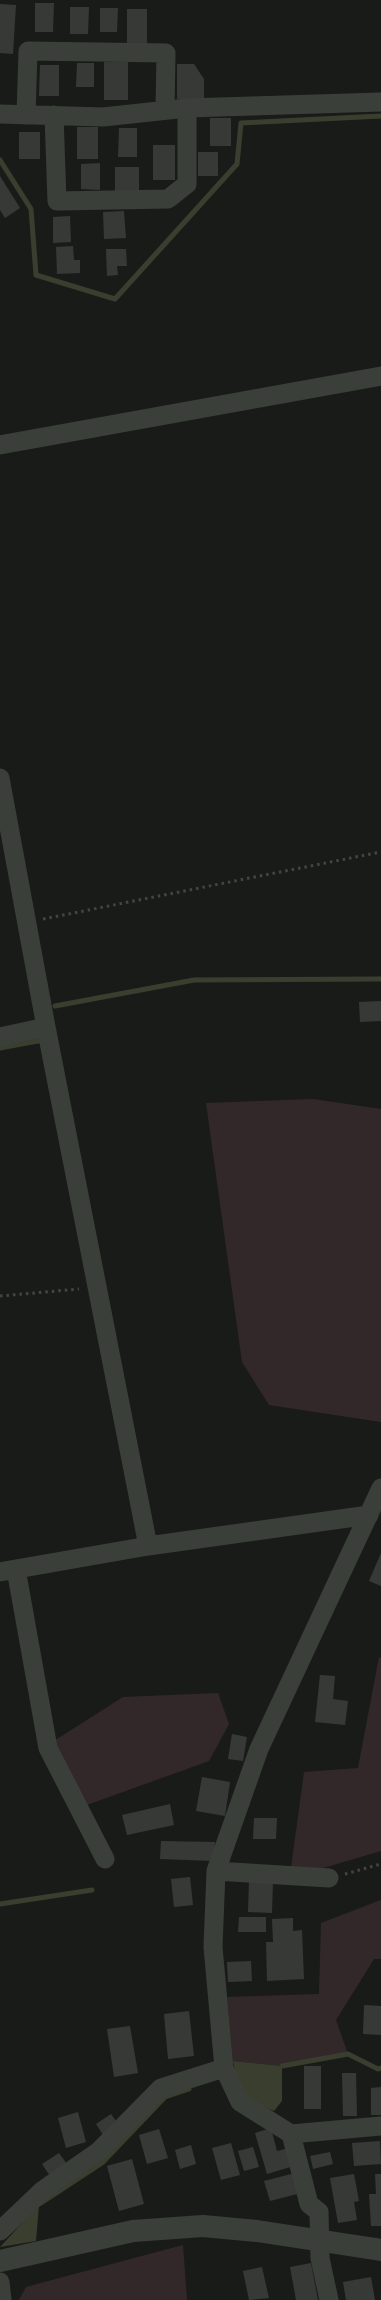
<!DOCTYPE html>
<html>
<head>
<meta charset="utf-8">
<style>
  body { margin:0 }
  canvas { display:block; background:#191b18 }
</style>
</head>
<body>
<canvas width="381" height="2300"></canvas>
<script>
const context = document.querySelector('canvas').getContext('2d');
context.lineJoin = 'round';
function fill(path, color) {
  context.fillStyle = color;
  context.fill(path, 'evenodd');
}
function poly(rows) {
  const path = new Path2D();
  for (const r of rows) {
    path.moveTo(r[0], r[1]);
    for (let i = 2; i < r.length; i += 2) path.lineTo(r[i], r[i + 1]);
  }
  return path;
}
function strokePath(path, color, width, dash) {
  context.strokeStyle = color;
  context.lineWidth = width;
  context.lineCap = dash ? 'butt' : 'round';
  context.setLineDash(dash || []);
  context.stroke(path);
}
const green = poly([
  [313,1099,381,1109,381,1422,269,1405,242,1362,206,1103],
  [379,1657,381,1658,381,1851,323,1868,291,1868,304,1772,358,1768],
  [218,1693,229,1724,209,1761,84,1806,54,1741,123,1697],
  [381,1900,381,1959,374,1959,336,2020,348,2054,282,2066,233,2061,227,1997,319,1994,321,1923],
  [183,2245,187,2300,19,2300,26,2287]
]);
const water = poly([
  [233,2061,282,2066,282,2101,274,2111,247,2100,236,2074],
  [39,2205,36,2241,0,2247]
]);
const stream = poly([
  [0,160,31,209,36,275,115,299,237,164,241,123,381,116],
  [55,1006,194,980,381,979],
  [0,1048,43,1040],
  [0,1904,92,1890],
  [282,2066,348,2054,378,2069,381,2068],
  [41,2203,102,2163,165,2097,189,2089]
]);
const building = poly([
  [35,3,54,3,53,32,35,32],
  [0,4,16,5,13,54,0,53],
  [70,7,89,7,88,34,70,34],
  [100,8,118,8,117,32,100,32],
  [127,9,147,9,147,45,127,44],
  [104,62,128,62,128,100,104,100],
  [77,63,94,63,94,87,76,87],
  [177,64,194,64,204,79,204,99,177,99],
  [40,65,59,65,59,96,39,96],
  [210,118,231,118,231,146,210,146],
  [77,127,98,127,98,159,77,159],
  [119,128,137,128,137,157,118,157],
  [19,132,40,132,40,159,19,159],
  [153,145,175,145,175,180,153,180],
  [198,152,218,152,218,176,198,176],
  [100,163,100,190,81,189,81,164],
  [115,167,139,167,139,192,115,192],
  [0,176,20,208,5,218,0,210],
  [124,211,126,238,104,239,103,212],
  [70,216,71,242,53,243,53,217],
  [73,246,74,260,80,260,80,273,57,274,56,247],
  [106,249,126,249,127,266,117,266,118,275,107,276],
  [381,1001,381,1021,360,1022,359,1002],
  [381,1553,381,1586,369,1581],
  [320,1675,335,1676,333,1699,348,1701,345,1725,315,1722],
  [232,1734,247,1737,243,1761,228,1759],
  [202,1777,230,1782,225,1816,196,1811],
  [170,1804,174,1825,127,1835,122,1815],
  [254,1818,277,1818,276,1839,253,1839],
  [161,1841,215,1842,214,1861,160,1859],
  [190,1877,193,1905,174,1907,171,1879],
  [249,1880,273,1881,272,1913,248,1912],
  [239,1917,266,1917,266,1932,238,1932],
  [293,1918,293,1931,302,1930,304,1979,267,1981,266,1942,273,1942,272,1919],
  [251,1961,252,1981,228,1982,227,1962],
  [364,2005,381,2006,381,2035,363,2034],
  [189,2011,194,2056,168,2059,164,2014],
  [130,2026,138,2073,114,2077,107,2029],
  [304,2066,321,2066,321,2109,304,2109],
  [342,2073,356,2073,357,2116,343,2116],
  [381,2087,381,2115,371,2115,371,2088],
  [78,2112,86,2142,66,2148,58,2118],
  [111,2114,119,2125,103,2135,96,2124],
  [271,2128,277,2151,289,2148,294,2166,267,2174,255,2133],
  [159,2129,168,2158,147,2164,139,2135],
  [380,2141,381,2164,354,2166,352,2143],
  [231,2143,240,2175,221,2180,212,2148],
  [191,2145,196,2164,180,2169,175,2150],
  [253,2147,259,2167,244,2171,238,2151],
  [330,2152,333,2164,313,2169,310,2156],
  [59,2153,67,2164,50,2176,42,2164],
  [132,2159,144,2204,119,2211,107,2166],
  [295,2173,301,2193,270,2201,264,2181],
  [354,2174,359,2201,354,2202,357,2220,338,2223,330,2178],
  [375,2174,381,2174,381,2226,371,2226,369,2194,376,2194],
  [311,2263,318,2300,296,2300,290,2267],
  [262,2267,269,2298,249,2300,243,2271],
  [371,2277,375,2300,346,2300,343,2282]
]);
const path = poly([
  [43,919,381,852],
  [0,1296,79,1289],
  [345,1874,381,1864]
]);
const minor = poly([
  [0,114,103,117,187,108,381,102],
  [26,115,28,51,166,53,165,110],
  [54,115,57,201,168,199,187,184,187,108],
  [0,445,381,376],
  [0,778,46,1027,148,1546],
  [0,1037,46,1027],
  [16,1569,48,1748,105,1859],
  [0,1572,148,1546,369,1515],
  [216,1871,329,1878],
  [291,2134,381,2126],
  [0,2231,43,2190,99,2151,161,2088,224,2068],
  [0,2282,2,2300],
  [329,2300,320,2258,319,2212,309,2204,291,2134,240,2102,224,2068,213,1947,216,1871,259,1749,381,1488]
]);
const tertiary = poly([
  [0,2261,133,2231,203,2226,257,2231,381,2250]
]);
fill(green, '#332829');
fill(water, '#3a3e2f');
strokePath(stream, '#3a3e2f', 5);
fill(building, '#373936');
strokePath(path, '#434640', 3, [2.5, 4]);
strokePath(minor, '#3b3f3a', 19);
strokePath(tertiary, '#3b3f3a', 22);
</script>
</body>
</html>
